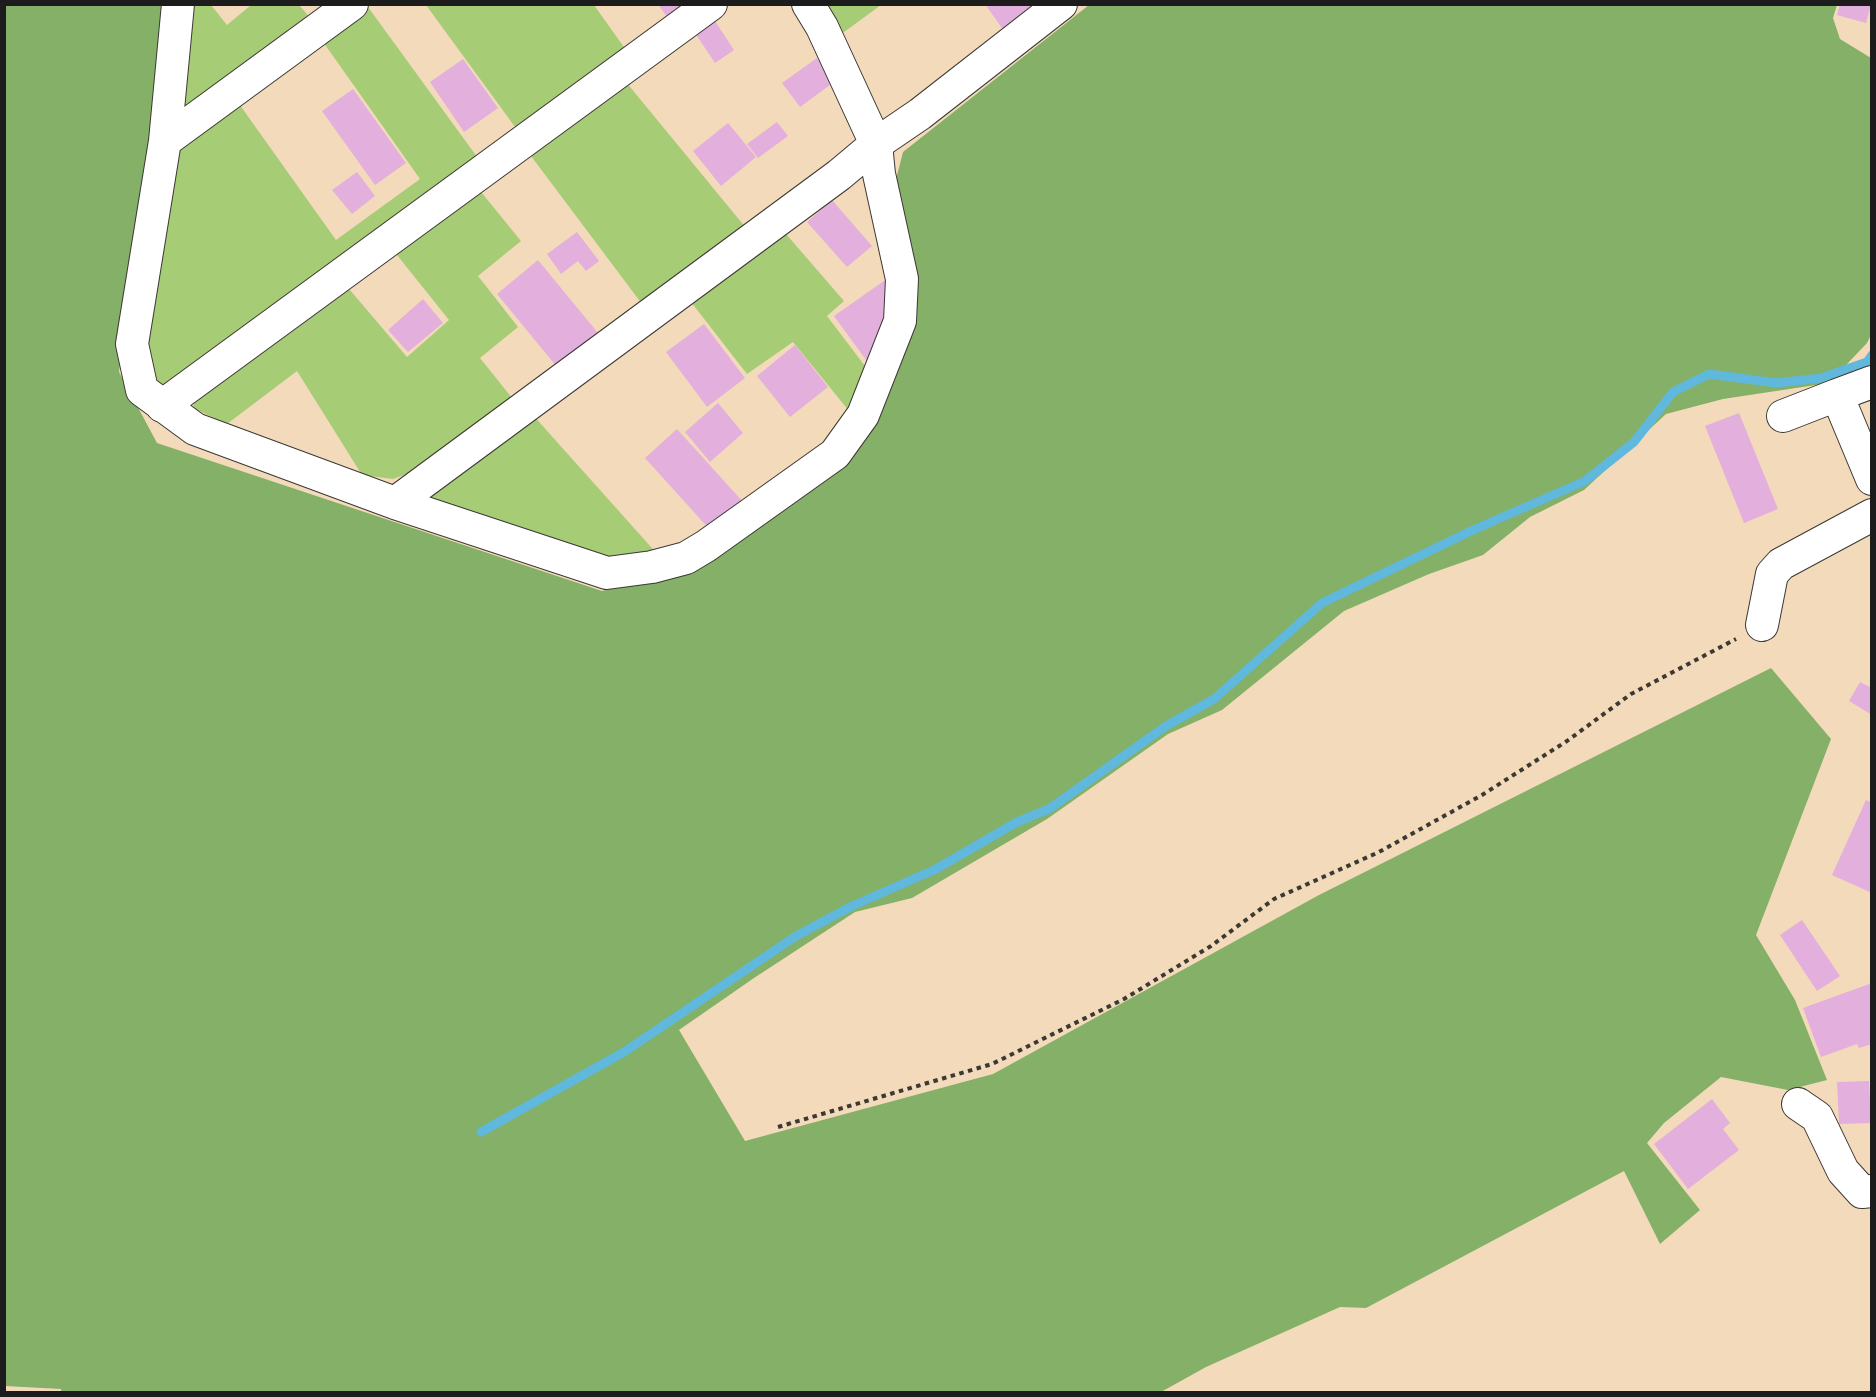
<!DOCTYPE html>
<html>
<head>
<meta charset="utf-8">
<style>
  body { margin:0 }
  #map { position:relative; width:1876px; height:1397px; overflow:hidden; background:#f3dabb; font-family:Delius,sans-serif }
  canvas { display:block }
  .frame { position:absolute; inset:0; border:6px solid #1c1c1c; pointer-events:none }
</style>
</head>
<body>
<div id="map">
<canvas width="1876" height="1397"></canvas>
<div class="frame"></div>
</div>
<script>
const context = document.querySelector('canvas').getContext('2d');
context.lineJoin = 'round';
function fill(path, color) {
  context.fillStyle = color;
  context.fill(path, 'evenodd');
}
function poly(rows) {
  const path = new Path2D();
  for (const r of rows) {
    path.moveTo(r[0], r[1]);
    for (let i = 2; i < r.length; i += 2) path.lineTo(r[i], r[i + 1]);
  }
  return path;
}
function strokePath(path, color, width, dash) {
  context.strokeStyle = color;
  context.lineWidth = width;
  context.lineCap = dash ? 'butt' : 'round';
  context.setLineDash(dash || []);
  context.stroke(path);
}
const green = poly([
  [186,5,211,5,227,25,251,5,299,5,312,20,189,111,178,111],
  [426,5,594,5,626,50,518,131],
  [822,5,881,5,840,35],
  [368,7,480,161,162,392,149,379,141,331,170,150,237,101,336,240,420,179,321,39],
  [626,82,746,228,642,304,528,152],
  [477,187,521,241,478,276,518,327,480,358,512,398,418,470,393,479,362,475,297,371,227,424,193,408,196,392,344,283,407,357,449,320,393,250],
  [786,234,844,301,827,316,868,370,849,411,793,342,747,374,691,302],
  [532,414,659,556,588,559,415,504]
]);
const forest = poly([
  [4,5,164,5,146,167,119,372,157,443,602,591,701,568,852,456,880,414,892,195,903,152,1089,5,1837,5,1833,18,1840,39,1871,58,1872,333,1867,343,1829,383,1723,399,1666,414,1584,490,1530,517,1483,555,1429,574,1344,611,1222,710,1168,734,1047,819,912,898,855,912,754,978,679,1030,745,1141,993,1074,1319,895,1771,668,1831,739,1756,935,1795,1000,1827,1080,1788,1090,1721,1077,1664,1123,1647,1143,1700,1210,1660,1244,1624,1171,1366,1308,1340,1307,1206,1367,1161,1392,61,1392,61,1389,5,1386]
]);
const stream = poly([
  [481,1132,624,1052,796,936,852,906,936,869,1017,822,1049,809,1166,726,1214,699,1322,603,1473,530,1585,481,1634,442,1673,392,1709,374,1777,383,1821,378,1867,362,1872,355]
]);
const building = poly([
  [658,4,685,4,667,17],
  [985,4,1040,4,1004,31],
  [1840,4,1871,4,1866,23,1837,15],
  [713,18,734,50,715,63,693,30],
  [817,58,834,82,800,107,782,83],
  [463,59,498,108,464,132,430,82],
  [353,89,406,163,375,185,322,111],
  [777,122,788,136,758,158,747,144],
  [728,123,756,157,721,186,693,151],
  [357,172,375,196,352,214,332,190],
  [832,200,872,246,847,267,807,222],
  [577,232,599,261,586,271,578,261,561,274,547,254],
  [538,260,598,333,557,367,497,294],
  [891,276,891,300,869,364,834,316],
  [423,299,443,323,408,352,388,330],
  [704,324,745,378,707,407,666,352],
  [795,345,828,387,790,417,757,376],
  [718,403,743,433,710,462,685,432],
  [1739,413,1778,509,1744,523,1705,426],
  [677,429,744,503,712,532,645,458],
  [1860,682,1872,688,1872,715,1849,701],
  [1866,800,1872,803,1872,893,1832,875],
  [1802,920,1840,976,1817,991,1780,935],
  [1872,983,1872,1044,1859,1048,1857,1044,1821,1057,1803,1008],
  [1869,1081,1871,1123,1839,1124,1837,1082],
  [1712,1099,1730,1123,1723,1129,1739,1150,1688,1189,1654,1144]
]);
const path = poly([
  [778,1127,992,1064,1124,999,1211,946,1274,899,1379,852,1482,795,1567,741,1631,694,1736,639]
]);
const minor = poly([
  [178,4,165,141,132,344,142,390,195,429,395,503,607,573,652,567,686,558,706,546,835,454,863,415,900,321,902,279,879,174,876,144,822,27,808,4],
  [165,141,352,4],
  [1872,382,1837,395,1872,479],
  [162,406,711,4],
  [1783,416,1837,395],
  [395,503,839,175,876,144,920,114,1061,4],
  [1762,625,1772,574,1781,564,1872,515],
  [1798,1104,1817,1117,1843,1171,1862,1192,1872,1191]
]);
fill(green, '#a6cc76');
fill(forest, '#84b067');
strokePath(stream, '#60b8dd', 9);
fill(building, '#e3afdc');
strokePath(minor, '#3c3834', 34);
strokePath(path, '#3c3834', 4, [4.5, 4.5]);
strokePath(minor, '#fff', 32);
</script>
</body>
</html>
